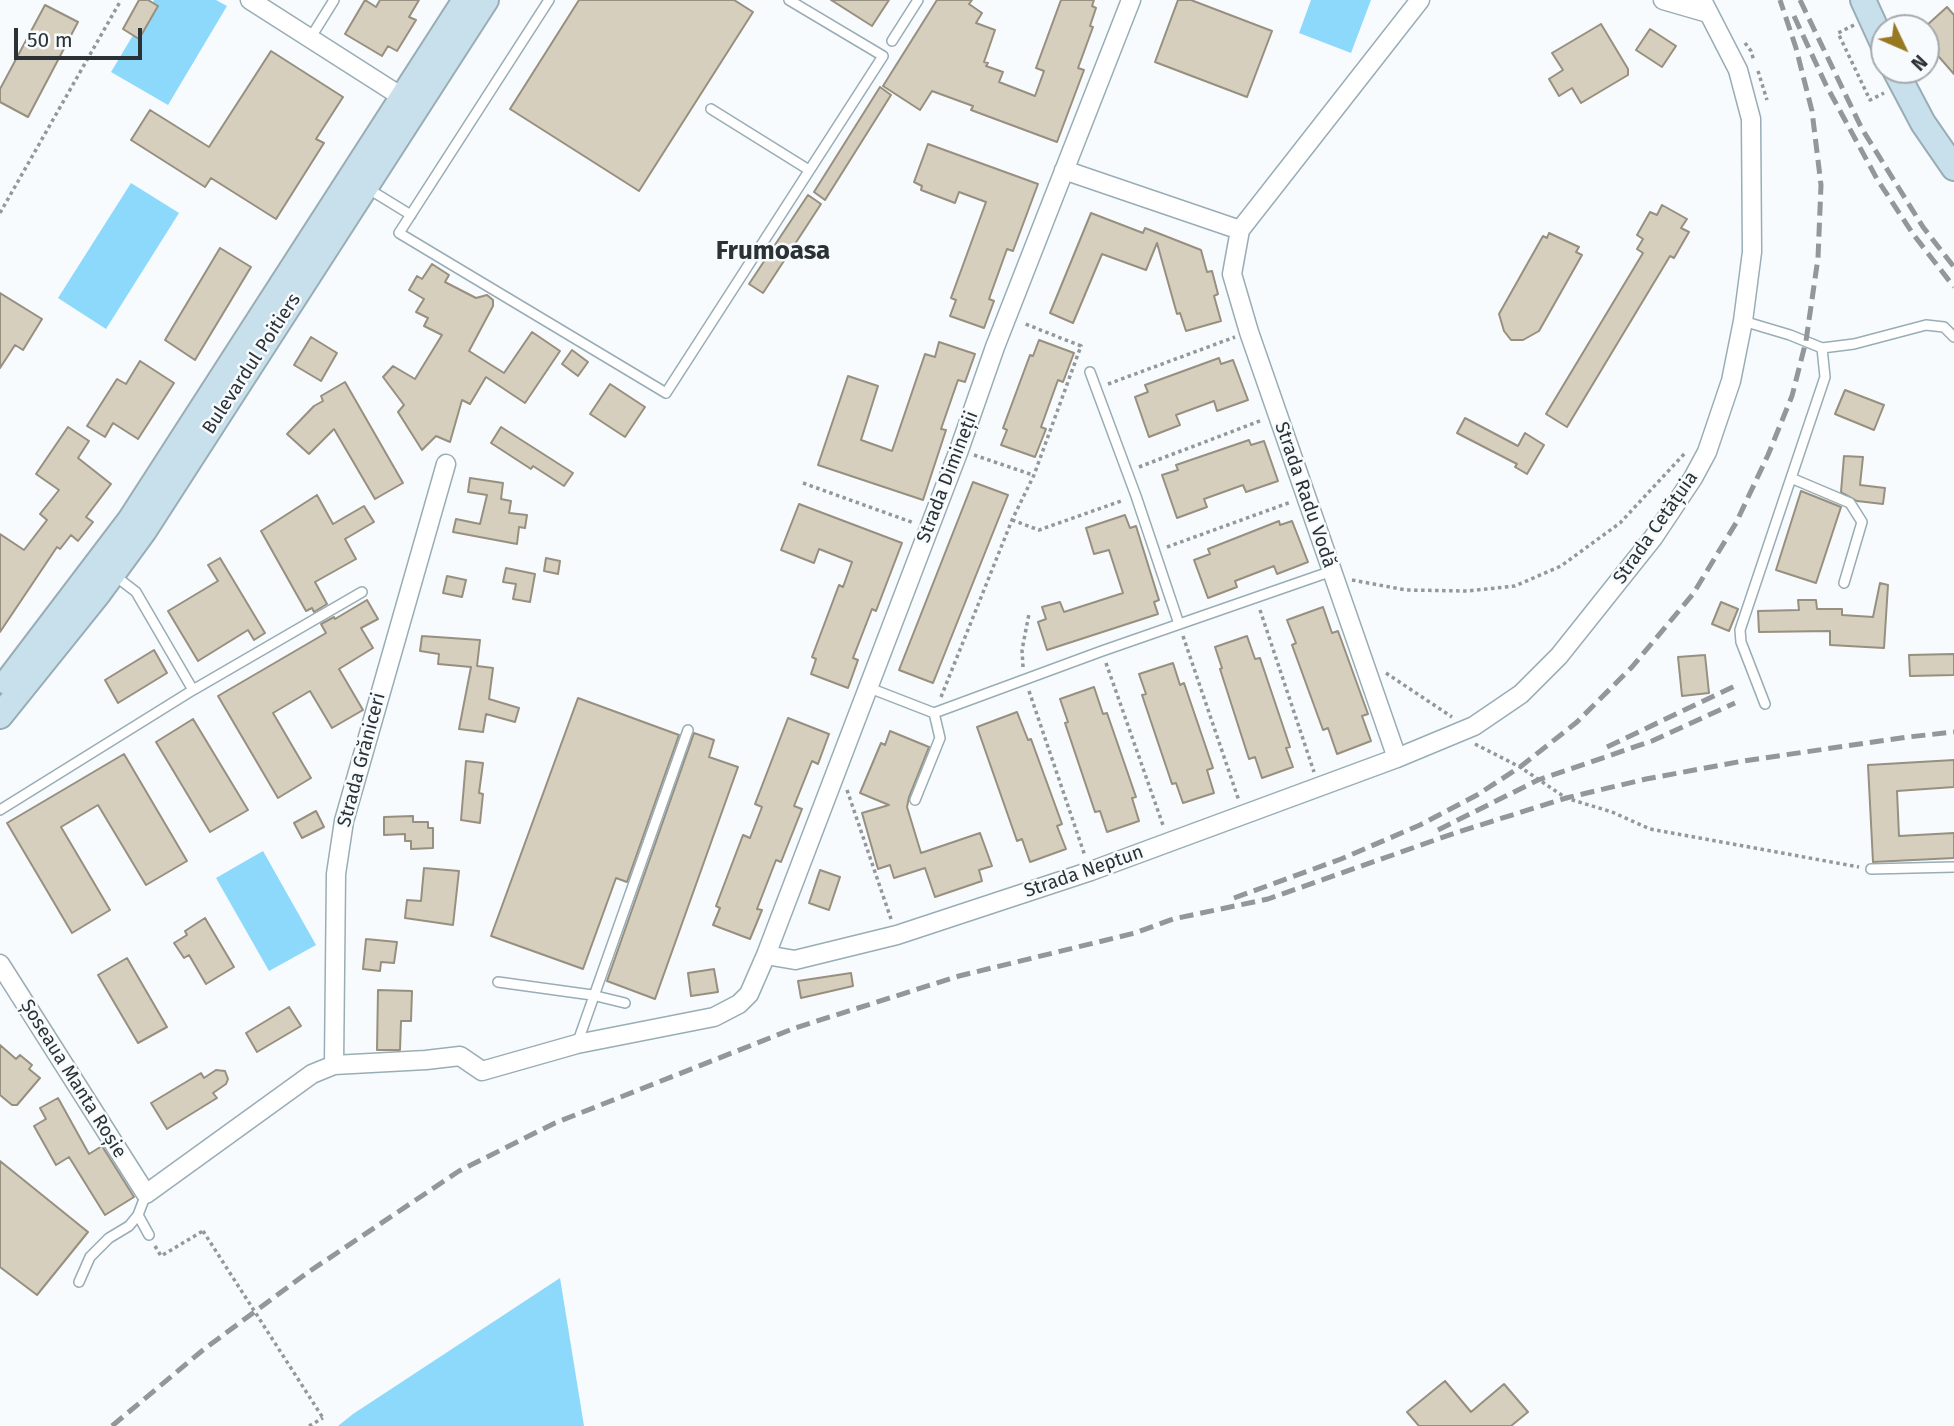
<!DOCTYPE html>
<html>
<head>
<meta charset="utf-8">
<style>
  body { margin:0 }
  #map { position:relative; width:1954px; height:1426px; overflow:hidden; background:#f7fbfd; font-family:"Fira Sans",sans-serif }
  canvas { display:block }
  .north { position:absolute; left:1870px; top:14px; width:70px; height:70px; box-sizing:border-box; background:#f7fbfd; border:2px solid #a5abad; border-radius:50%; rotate:134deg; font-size:19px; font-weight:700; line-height:28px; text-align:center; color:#2a3236 }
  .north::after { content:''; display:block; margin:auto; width:24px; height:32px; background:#997822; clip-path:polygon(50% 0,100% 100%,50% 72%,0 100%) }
  .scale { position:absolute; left:14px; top:28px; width:128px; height:32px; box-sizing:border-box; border:4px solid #2a3236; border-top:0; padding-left:9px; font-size:21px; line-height:24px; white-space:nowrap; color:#2a3236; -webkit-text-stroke:5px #f7fbfd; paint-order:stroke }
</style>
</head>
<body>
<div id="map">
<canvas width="1954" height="1426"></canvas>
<div class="north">N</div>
<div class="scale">50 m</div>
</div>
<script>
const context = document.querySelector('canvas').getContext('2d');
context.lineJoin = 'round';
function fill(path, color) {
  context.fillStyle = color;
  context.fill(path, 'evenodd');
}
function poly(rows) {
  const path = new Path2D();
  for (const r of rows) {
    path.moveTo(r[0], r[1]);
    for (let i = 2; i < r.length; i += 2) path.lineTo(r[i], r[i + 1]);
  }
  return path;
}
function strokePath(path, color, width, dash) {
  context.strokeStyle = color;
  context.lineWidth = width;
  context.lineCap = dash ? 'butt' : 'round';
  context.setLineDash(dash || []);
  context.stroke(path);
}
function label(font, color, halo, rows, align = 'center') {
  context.font = font + ' "Fira Sans",sans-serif';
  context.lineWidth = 5;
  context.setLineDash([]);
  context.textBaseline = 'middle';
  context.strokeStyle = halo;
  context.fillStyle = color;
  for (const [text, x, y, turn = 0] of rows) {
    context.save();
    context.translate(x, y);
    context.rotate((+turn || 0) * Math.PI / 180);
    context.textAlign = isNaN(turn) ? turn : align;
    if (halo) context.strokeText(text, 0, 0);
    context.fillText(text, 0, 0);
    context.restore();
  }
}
const green = poly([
  [154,0,216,0,227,6,168,105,111,72],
  [1311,0,1371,0,1351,53,1299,33],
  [131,183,179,213,106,329,58,298],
  [263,851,316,945,269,971,216,878],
  [560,1278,584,1426,338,1426,353,1414]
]);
const building = poly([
  [139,0,148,0,158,6,139,39,123,29,139,0],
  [365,0,376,7,380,0,419,0,409,17,416,20,397,51,388,46,382,56,345,34,365,0],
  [579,0,734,0,753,12,639,191,510,109,579,0],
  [831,0,889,0,872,26,831,0],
  [937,0,972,0,969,4,982,13,976,23,995,30,984,62,988,63,986,66,1003,72,999,82,1035,96,1044,71,1036,68,1061,0,1094,0,1092,6,1096,8,1090,26,1093,27,1078,68,1084,70,1057,142,971,110,973,106,932,91,920,110,883,86,937,0],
  [1178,0,1191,0,1272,31,1247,97,1155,62,1178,0],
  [45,5,78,22,28,117,0,102,0,89,45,5],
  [1947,7,1954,15,1954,74,1926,42,1926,26,1947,7],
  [1601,24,1628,69,1628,75,1581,103,1572,88,1559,96,1549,79,1563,70,1552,53,1601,24],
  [1650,29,1676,46,1662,67,1636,50,1650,29],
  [271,51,343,97,316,139,324,143,276,219,211,178,205,187,131,140,150,110,209,147,271,51],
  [880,87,891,95,825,200,814,192,880,87],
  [928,144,1038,184,1013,251,1007,249,989,299,994,301,984,328,950,316,956,300,951,298,986,202,959,192,955,203,921,190,922,186,914,182,928,144],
  [808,195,821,204,763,293,749,284,808,195],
  [1662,205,1687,219,1681,228,1689,232,1674,258,1670,256,1567,427,1546,414,1643,253,1637,249,1643,239,1637,235,1650,212,1657,215,1662,205],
  [1091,213,1143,233,1145,228,1201,250,1207,272,1212,271,1218,294,1214,296,1221,321,1186,331,1180,313,1177,314,1157,243,1146,270,1102,254,1073,323,1050,313,1091,213],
  [1549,233,1579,247,1576,252,1582,255,1539,331,1523,340,1511,340,1504,331,1499,314,1543,236,1547,238,1549,233],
  [220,248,251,267,195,360,165,340,220,248],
  [432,264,449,275,445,282,476,298,487,295,493,300,493,306,469,351,504,373,532,332,560,351,525,403,486,377,470,404,462,400,450,442,436,436,422,450,398,412,404,405,383,377,393,366,415,379,442,335,424,326,428,318,416,312,424,299,409,290,417,276,422,279,432,264],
  [0,293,42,319,23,350,15,345,0,368,0,293],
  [311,337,337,353,321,381,294,365,311,337],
  [1039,340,1074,353,1063,382,1058,380,1041,427,1046,429,1035,457,1001,445,1007,430,1003,428,1030,355,1033,356,1039,340],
  [939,342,975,354,965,382,958,380,941,429,946,430,923,500,818,465,848,376,878,386,861,440,892,451,925,354,935,357,939,342],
  [572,350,588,362,578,376,562,364,572,350],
  [1219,358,1221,364,1233,360,1248,400,1217,411,1214,401,1176,415,1180,425,1149,437,1135,397,1148,392,1145,385,1219,358],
  [140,361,174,383,138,439,113,423,105,437,87,426,117,379,126,384,140,361],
  [345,382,403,483,375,499,334,429,309,454,287,434,314,406,323,401,321,396,345,382],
  [610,384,645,407,625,437,590,414,610,384],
  [1845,390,1884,405,1874,430,1835,414,1845,390],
  [1465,418,1518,446,1525,433,1544,445,1527,474,1515,467,1517,464,1457,433,1465,418],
  [68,427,89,441,78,458,111,484,86,517,93,522,78,541,71,535,60,549,57,547,0,632,0,534,24,550,47,520,40,514,59,490,36,474,68,427],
  [501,427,573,473,564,486,533,466,531,469,491,443,501,427],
  [1249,440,1251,445,1264,441,1278,481,1246,492,1243,485,1204,499,1207,507,1177,518,1162,475,1178,470,1176,465,1249,440],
  [1844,456,1863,457,1860,485,1885,488,1883,504,1857,501,1841,492,1844,456],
  [470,478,503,483,501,499,511,501,509,513,527,515,525,528,519,527,517,544,453,532,456,519,480,524,487,495,468,492,470,478],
  [973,482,1008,495,933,683,899,670,973,482],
  [1801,491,1841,507,1816,583,1776,570,1801,491],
  [317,495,333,524,364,506,374,522,345,539,356,559,315,582,327,604,314,612,312,608,306,611,261,531,317,495],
  [799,504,902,543,876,611,872,609,853,658,858,660,848,688,811,674,816,659,812,657,839,585,843,587,852,562,819,549,814,563,781,550,799,504],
  [1125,515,1130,528,1136,526,1159,600,1154,602,1158,614,1047,650,1038,622,1046,619,1042,607,1060,602,1064,612,1123,593,1109,550,1094,554,1086,528,1125,515],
  [1279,521,1280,525,1292,521,1308,562,1277,574,1274,566,1235,581,1237,587,1208,598,1194,560,1210,554,1208,549,1279,521],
  [220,558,265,633,254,640,248,630,198,661,168,611,218,581,208,565,220,558],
  [546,558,560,561,558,574,544,571,546,558],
  [506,568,535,574,530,602,513,599,516,584,503,582,506,568],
  [447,576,466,580,462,597,443,593,447,576],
  [1880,583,1888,585,1884,648,1830,645,1830,631,1759,632,1758,611,1799,610,1798,600,1816,600,1817,609,1842,609,1842,615,1873,617,1880,583],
  [367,600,378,619,361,628,373,648,339,669,363,710,332,728,310,691,273,713,311,778,278,798,218,696,326,633,321,624,334,617,335,619,367,600],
  [1721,602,1738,609,1729,631,1712,624,1721,602],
  [1323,607,1332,633,1338,631,1368,714,1362,716,1371,741,1337,754,1328,728,1323,730,1292,645,1296,643,1287,620,1323,607],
  [422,636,480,640,477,666,493,668,489,699,519,708,515,722,486,714,483,732,459,729,471,667,438,664,439,654,420,651,422,636],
  [1247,636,1255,659,1260,658,1290,747,1286,748,1293,767,1262,778,1255,757,1249,759,1220,669,1222,668,1215,647,1247,636],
  [154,650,167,673,118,703,105,680,154,650],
  [1954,654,1954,675,1910,676,1909,655,1954,654],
  [1705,655,1709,693,1682,696,1678,657,1705,655],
  [1173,663,1180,685,1184,683,1213,768,1207,770,1214,793,1183,803,1176,783,1172,784,1142,695,1146,694,1139,674,1173,663],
  [1094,687,1103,714,1107,713,1136,797,1132,798,1139,821,1107,832,1100,811,1095,812,1065,723,1068,722,1060,699,1094,687],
  [578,698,679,735,627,882,616,878,583,969,491,936,578,698],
  [1017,712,1028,740,1031,739,1062,824,1057,826,1066,849,1030,862,1022,839,1017,841,977,727,1017,712],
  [788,718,829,734,818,764,812,761,794,806,802,809,781,862,776,860,757,909,762,910,750,939,713,925,720,908,716,906,743,835,750,838,762,807,755,804,788,718],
  [193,719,248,810,210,832,156,742,193,719],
  [890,731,929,747,909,797,907,807,921,853,980,833,992,866,979,870,982,881,935,897,925,868,894,878,890,865,878,869,862,813,889,805,860,793,881,743,885,745,890,731],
  [694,733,714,740,709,757,738,767,655,999,607,981,694,733],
  [124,754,187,861,146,885,98,805,61,827,110,910,72,933,7,823,124,754],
  [1954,760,1954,787,1897,791,1899,836,1954,833,1954,858,1873,862,1868,765,1954,760],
  [466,761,483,763,479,793,483,794,480,823,461,820,466,761],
  [316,811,324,827,302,838,294,823,316,811],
  [413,816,413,822,428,822,428,828,433,828,433,848,411,849,411,841,405,841,405,834,384,835,384,817,413,816],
  [424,868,459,871,453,925,405,918,407,900,421,901,424,868],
  [820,870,840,877,829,910,809,903,820,870],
  [205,918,234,967,206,984,189,955,184,958,174,943,187,935,185,931,205,918],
  [366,939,397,942,394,963,381,962,380,971,363,969,366,939],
  [127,958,167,1027,138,1043,98,975,127,958],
  [714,969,718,992,691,996,688,973,714,969],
  [851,973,853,986,801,998,798,981,851,973],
  [378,990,412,991,411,1021,401,1021,400,1050,377,1050,378,990],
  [289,1007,301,1026,257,1052,246,1033,289,1007],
  [0,1045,16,1059,20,1055,32,1065,29,1069,40,1078,17,1105,12,1105,0,1095,0,1045],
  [216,1070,225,1071,228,1079,226,1084,213,1093,217,1098,167,1129,151,1103,201,1073,204,1078,216,1070],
  [58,1098,89,1154,102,1146,134,1197,105,1215,69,1157,56,1165,34,1126,46,1119,40,1108,58,1098],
  [0,1161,88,1232,37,1295,0,1267,0,1161],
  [1445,1381,1471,1412,1504,1384,1528,1412,1511,1426,1419,1426,1407,1412,1445,1381]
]);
const path = poly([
  [1854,25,1838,33,1870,100,1884,93],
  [1745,43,1751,51,1754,61],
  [1758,71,1767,100],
  [0,213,121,0],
  [1108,384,1235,337],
  [974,455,1033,475],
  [1139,467,1262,420],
  [803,483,914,523],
  [1012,520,1039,530,1124,500],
  [1167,547,1291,502],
  [1352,580,1406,590,1467,591,1515,586,1561,566,1620,523,1686,452],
  [1260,610,1314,772],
  [1183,636,1239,801],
  [1106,663,1164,828],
  [1023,667,1022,650,1029,614],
  [1386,673,1452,717],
  [1029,691,1085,856],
  [941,697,1012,520,1034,475,1081,346,1023,323],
  [1475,744,1520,767,1566,798,1612,812,1650,829,1859,867],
  [847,790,891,919],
  [155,1246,161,1256,203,1231],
  [309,1426,323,1418]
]);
const lane = poly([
  [549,0,399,233,666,393,883,56,789,0],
  [311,37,334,0],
  [892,41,918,0],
  [711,109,809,170],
  [367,188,411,215],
  [1743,321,1790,335,1822,348,1854,344,1926,325,1944,327,1954,337],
  [1822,348,1825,377,1791,478,1850,503,1862,522,1844,583],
  [1090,372,1136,496,1179,624],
  [867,687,934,713,1102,651,1332,571],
  [193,690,362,592],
  [1765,704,1741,642,1740,630,1791,478],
  [915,800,940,738,934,713],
  [0,810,193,690,136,592,114,575],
  [1871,869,1954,867],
  [498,982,592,995,625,1003],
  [577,1044,688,730],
  [138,1215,149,1235],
  [79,1282,90,1257,109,1238,129,1226,138,1215,146,1194]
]);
const street = poly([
  [250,0,402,97],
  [1663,0,1708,13],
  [1064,170,1240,230],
  [1397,758,1249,332,1232,274,1240,230,1420,0],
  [766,955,795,960,897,935,1091,871,1397,758,1474,726,1521,694,1559,656,1653,538,1693,478,1707,452,1731,381,1743,321,1752,252,1751,119,1738,70,1702,0],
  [0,964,146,1194,312,1074,334,1065,426,1060,460,1056,482,1071,577,1044,714,1017,739,1004,749,994,766,955,959,450,995,347,1131,0],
  [334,1065,336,874,344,821,446,464]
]);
const secondary = poly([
  [1863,0,1884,46],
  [1895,70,1923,123,1954,168],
  [7,682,130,520,465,0],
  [0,716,98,594,144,531,486,0]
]);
const rail = poly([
  [1800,0,1862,129,1923,227,1954,267],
  [1794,16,1826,85,1877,179,1913,234,1954,287],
  [1607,747,1739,684],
  [1438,830,1538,780,1652,741,1735,703],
  [1234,898,1341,859,1420,825,1477,795,1520,767,1577,722,1632,667,1693,594,1736,523,1768,455,1792,396,1806,341,1818,258,1821,185,1812,111,1796,48,1780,0],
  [112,1426,203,1350,307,1273,459,1171,555,1123,795,1028,959,976,1135,933,1173,919,1268,899,1455,833,1566,798,1646,779,1743,761,1908,737,1954,732]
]);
const pathBridge = poly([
  [203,1231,323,1418]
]);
const streetNames = [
  ["Bulevardul Poitiers",252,364,-57],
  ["Strada Dimineții",948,477,-69],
  ["Strada Radu Vodă",1305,495,71],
  ["Strada Cetățuia",1656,528,-55],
  ["Strada Grăniceri",362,760,-75],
  ["Strada Neptun",1084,872,-19],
  ["Șoseaua Manta Roșie",73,1079,58]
];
const districtNames = [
  ["Frumoasa",773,252]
];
fill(green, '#8cd9fb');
fill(building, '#d7cfbd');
strokePath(building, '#978f7f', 2);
strokePath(lane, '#99adb6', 12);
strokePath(street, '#99adb6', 21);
strokePath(secondary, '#99adb6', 28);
strokePath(path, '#92989b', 3.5, [3.5, 3.5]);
strokePath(lane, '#fff', 9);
strokePath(street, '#fff', 18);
strokePath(secondary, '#c8e0eb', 24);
strokePath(rail, '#91979a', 5, [14, 7]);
strokePath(pathBridge, '#92989b', 3.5, [3.5, 3.5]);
label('19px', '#2a3236', '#f7fbfd', streetNames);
label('bold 26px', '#2a3236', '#f7fbfd', districtNames);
</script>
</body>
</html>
